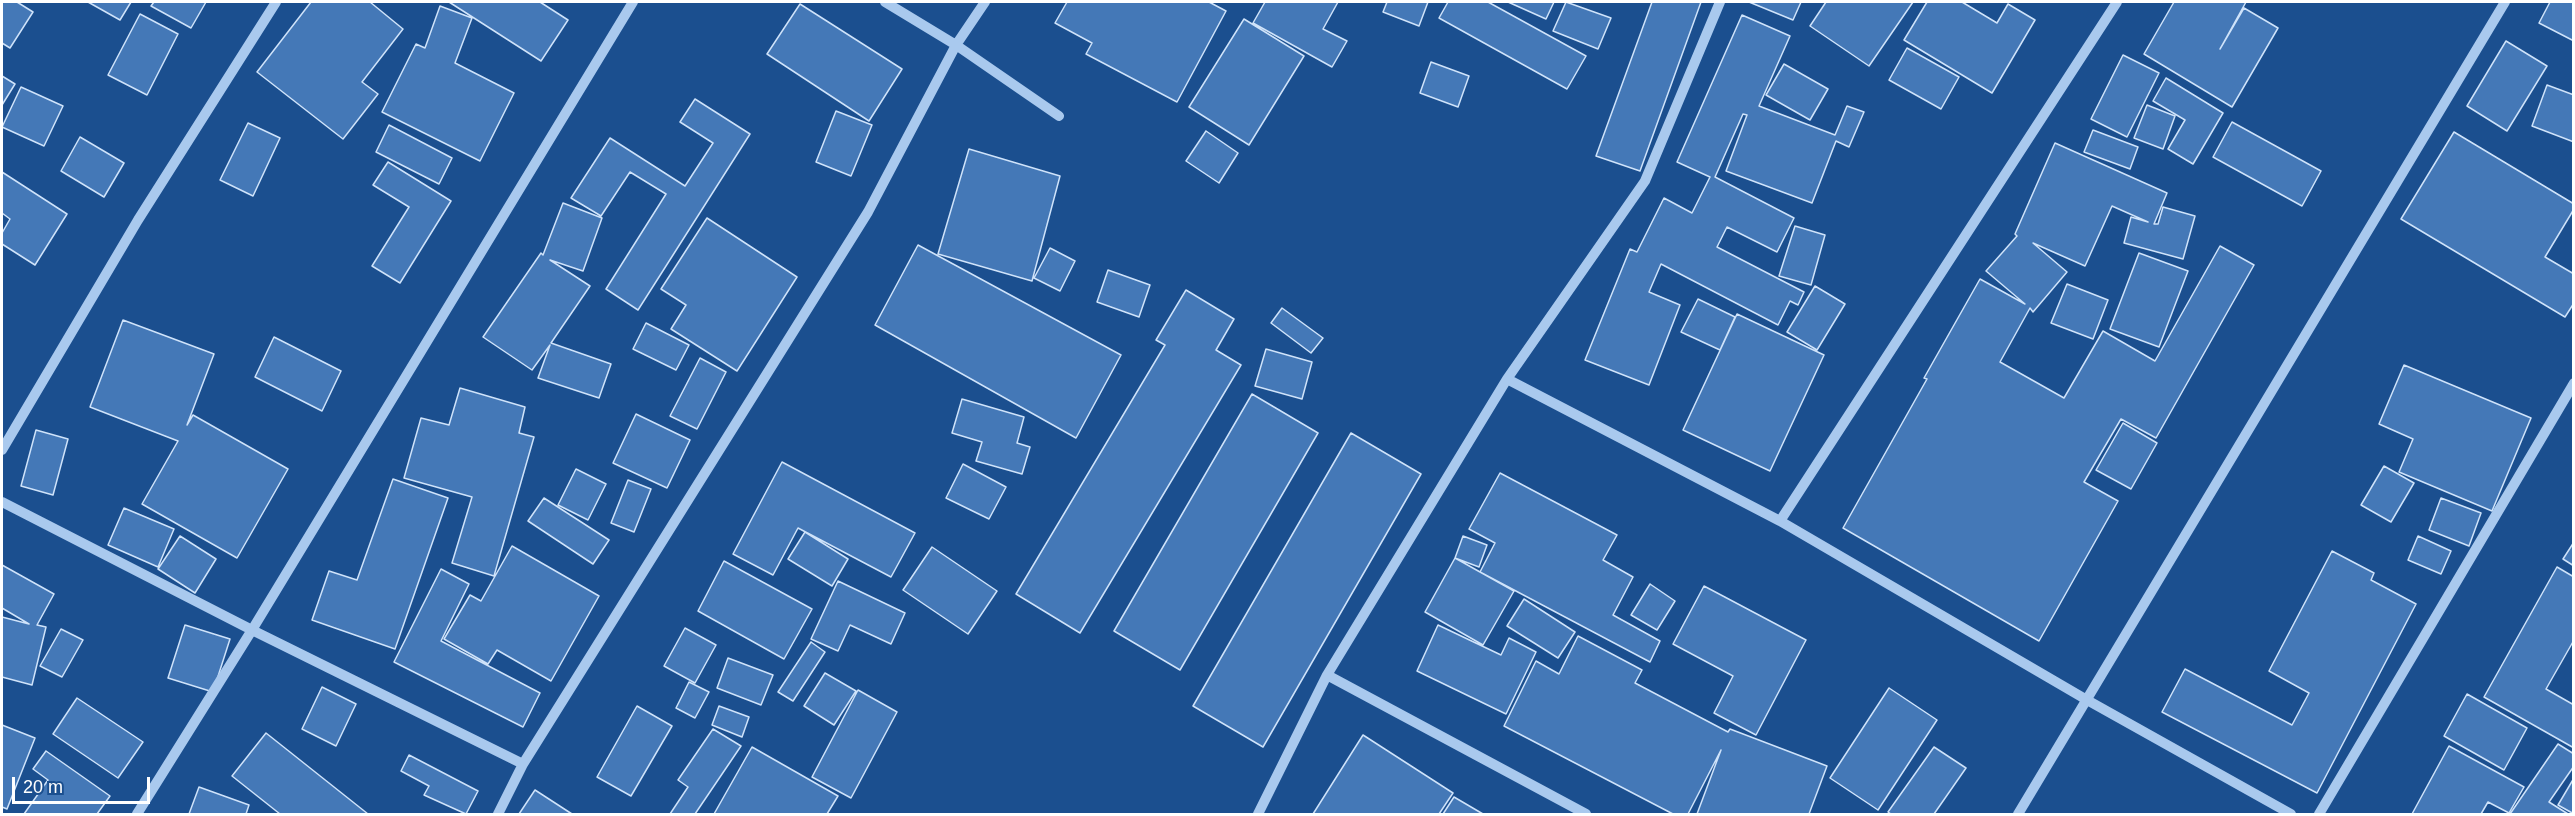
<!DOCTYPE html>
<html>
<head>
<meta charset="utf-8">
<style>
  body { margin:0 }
  #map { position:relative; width:2575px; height:816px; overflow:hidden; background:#1b4f8f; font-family:Helvetica,sans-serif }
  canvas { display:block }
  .frame { position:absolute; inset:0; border:3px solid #fff; pointer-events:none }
  .scale { position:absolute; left:12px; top:777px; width:138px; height:27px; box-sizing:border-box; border:3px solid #fff; border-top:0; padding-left:8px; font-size:18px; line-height:21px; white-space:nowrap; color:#fff; -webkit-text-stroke:4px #1b4f8f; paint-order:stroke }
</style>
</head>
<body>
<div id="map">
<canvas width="2575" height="816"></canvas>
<div class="frame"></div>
<div class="scale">20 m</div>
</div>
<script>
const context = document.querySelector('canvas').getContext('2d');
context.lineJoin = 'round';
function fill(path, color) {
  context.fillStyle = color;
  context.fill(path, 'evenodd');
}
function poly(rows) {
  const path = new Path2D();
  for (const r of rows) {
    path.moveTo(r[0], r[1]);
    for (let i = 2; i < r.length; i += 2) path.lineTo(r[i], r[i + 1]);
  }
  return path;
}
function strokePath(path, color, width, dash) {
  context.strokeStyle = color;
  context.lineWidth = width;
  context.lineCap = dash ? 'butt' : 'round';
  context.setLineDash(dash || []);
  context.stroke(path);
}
const building = poly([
  [2,2,17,2,33,12,10,48,2,43,2,2],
  [88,2,131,2,120,20,88,2],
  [154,2,206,2,191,28,151,6,154,2],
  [311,2,370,2,403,29,362,82,378,94,343,139,257,72,311,2],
  [449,2,540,2,568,20,541,61,449,2],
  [1067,2,1209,2,1226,11,1177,102,1086,54,1092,43,1055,23,1067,2],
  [1265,2,1338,2,1323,29,1347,41,1332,67,1253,23,1265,2],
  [1387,2,1428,2,1419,26,1383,12,1387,2],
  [1448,2,1488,2,1586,56,1567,89,1439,18,1448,2],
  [1508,2,1554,2,1546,19,1508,2],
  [1566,2,1611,18,1598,49,1553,31,1566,2],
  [1652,2,1701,2,1640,171,1596,156,1652,2],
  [1749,2,1801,2,1793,20,1749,2],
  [1826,2,1913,2,1869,66,1810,26,1826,2],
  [1927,2,1962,2,1997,23,2008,4,2035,20,1992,93,1904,40,1927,2],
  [2174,2,2246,2,2220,49,2244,8,2278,28,2232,107,2144,54,2174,2],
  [2550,2,2574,2,2574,41,2539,23,2550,2],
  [800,4,902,69,869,121,767,54,800,4],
  [440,6,472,18,455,63,514,93,480,161,382,112,416,44,425,48,440,6],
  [140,14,178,34,147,95,108,75,140,14],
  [1742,15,1790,36,1759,106,1835,135,1847,106,1864,112,1849,147,1836,141,1812,203,1726,171,1747,115,1743,114,1715,177,1794,218,1777,252,1727,227,1717,247,1804,292,1798,305,1790,301,1778,325,1661,264,1649,292,1680,305,1649,385,1585,360,1630,249,1637,252,1664,198,1692,213,1710,177,1677,162,1742,15],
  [1244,19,1304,56,1249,145,1189,107,1244,19],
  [2506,41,2547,66,2507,131,2467,106,2506,41],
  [1907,48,1959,77,1941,109,1889,80,1907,48],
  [2123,55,2159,73,2127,137,2091,119,2123,55],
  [1431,62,1469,76,1458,107,1420,93,1431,62],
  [1784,64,1828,89,1810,120,1766,95,1784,64],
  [2,76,15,84,2,105,2,76],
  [2166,78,2223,113,2193,164,2168,149,2185,120,2153,101,2166,78],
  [2547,85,2574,95,2574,142,2532,126,2547,85],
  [21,87,63,106,44,146,2,127,21,87],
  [695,99,750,134,638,310,606,289,666,194,630,172,601,216,571,198,610,138,685,186,713,143,680,122,695,99],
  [2147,105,2175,116,2163,149,2134,138,2147,105],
  [836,111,872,125,851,176,816,162,836,111],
  [2232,122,2321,171,2302,206,2213,157,2232,122],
  [248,123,280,138,253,196,220,180,248,123],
  [389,125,452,158,439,184,376,152,389,125],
  [2093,130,2138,147,2130,169,2084,152,2093,130],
  [1206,131,1238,153,1219,183,1186,161,1206,131],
  [2454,132,2574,204,2574,209,2545,257,2574,274,2574,303,2565,317,2401,219,2454,132],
  [80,137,124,163,104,197,61,171,80,137],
  [2055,143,2167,193,2154,224,2158,224,2163,207,2195,216,2183,259,2124,243,2131,217,2148,222,2112,206,2085,266,2033,243,2067,272,2033,312,2030,308,2000,362,2064,398,2103,331,2155,361,2220,246,2254,265,2156,438,2121,419,2084,482,2118,501,2039,641,1843,528,1927,379,1924,378,1980,279,2025,304,1986,271,2017,236,2015,234,2055,143],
  [969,149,1060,176,1032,281,938,254,969,149],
  [388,162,451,201,400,283,372,266,409,207,373,185,388,162],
  [2,172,67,214,35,265,2,244,2,233,10,219,2,213,2,172],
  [563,203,602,218,583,271,550,260,590,286,551,343,611,364,599,398,538,378,550,345,532,370,483,337,541,253,543,255,563,203],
  [707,218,797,277,737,371,671,329,686,305,661,289,707,218],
  [1795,226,1825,235,1811,285,1779,276,1795,226],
  [918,245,1121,355,1076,438,875,325,918,245],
  [1050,248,1075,261,1060,291,1034,278,1050,248],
  [2139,253,2188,271,2159,347,2110,329,2139,253],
  [1108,270,1150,285,1139,317,1097,302,1108,270],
  [2067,284,2108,300,2093,339,2051,323,2067,284],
  [1815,286,1845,304,1817,350,1787,332,1815,286],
  [1186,290,1234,319,1216,350,1241,365,1080,633,1016,594,1165,345,1156,340,1186,290],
  [1698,299,1735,317,1720,350,1681,332,1698,299],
  [1282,308,1323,338,1311,353,1271,323,1282,308],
  [1737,314,1824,355,1770,471,1683,430,1737,314],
  [123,320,214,354,187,425,193,415,288,469,237,558,142,504,178,441,90,407,123,320],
  [646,323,689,345,676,370,633,349,646,323],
  [274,337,341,371,322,411,255,377,274,337],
  [1266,349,1312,362,1302,399,1255,386,1266,349],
  [700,358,726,372,697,429,670,416,700,358],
  [2404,365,2531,418,2492,511,2399,472,2413,439,2379,424,2404,365],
  [460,388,525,407,519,433,534,437,494,576,452,563,472,497,404,478,421,418,449,425,460,388],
  [1252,394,1318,433,1180,670,1114,631,1252,394],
  [962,399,1024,417,1017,443,1030,447,1022,474,976,461,982,442,952,433,962,399],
  [636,414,690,440,667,488,613,463,636,414],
  [2123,423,2157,443,2131,489,2096,470,2123,423],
  [36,430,68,439,53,495,21,486,36,430],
  [1351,433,1421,474,1263,747,1193,706,1351,433],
  [782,462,915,533,891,577,798,528,773,575,733,554,782,462],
  [963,464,1006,487,989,519,946,498,963,464],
  [2384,466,2414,483,2391,522,2361,505,2384,466],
  [576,469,606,484,588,520,558,505,576,469],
  [1500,473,1617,535,1603,560,1633,577,1613,615,1660,641,1650,662,1480,572,1495,543,1469,529,1500,473],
  [393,479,448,498,395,649,312,620,329,571,357,580,393,479],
  [628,480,651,489,634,532,611,523,628,480],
  [544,498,609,540,593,564,528,521,544,498],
  [2441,498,2481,513,2469,546,2429,530,2441,498],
  [124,508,174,529,158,567,108,545,124,508],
  [805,532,848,559,832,586,788,559,805,532],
  [180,536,216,559,195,593,158,569,180,536],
  [1463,536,1487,545,1479,567,1455,558,1463,536],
  [2418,536,2451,551,2441,574,2408,560,2418,536],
  [2574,542,2574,566,2563,559,2574,542],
  [512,546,599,596,551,681,497,650,488,664,444,639,470,595,481,601,512,546],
  [932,547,997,591,968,634,903,590,932,547],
  [2332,551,2374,573,2371,580,2416,604,2317,793,2162,712,2185,669,2292,725,2309,693,2269,671,2332,551],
  [1455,558,1514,591,1483,645,1425,612,1455,558],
  [724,561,812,609,784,659,698,611,724,561],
  [2,565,54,594,37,625,46,627,32,685,2,677,2,617,29,624,2,608,2,565],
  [2557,567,2574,577,2574,640,2546,689,2574,705,2574,748,2484,697,2557,567],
  [441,569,469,584,441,641,540,693,523,727,394,662,441,569],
  [838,581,905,613,891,644,850,625,838,651,811,639,838,581],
  [1650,584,1675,601,1657,630,1631,615,1650,584],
  [1704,586,1806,640,1756,735,1714,713,1733,676,1673,644,1704,586],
  [1524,599,1575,632,1558,658,1507,626,1524,599],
  [185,625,230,639,213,692,168,678,185,625],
  [1438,625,1501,655,1509,638,1536,652,1506,714,1417,671,1438,625],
  [685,628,716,645,695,683,664,666,685,628],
  [61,629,83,640,62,677,40,666,61,629],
  [1578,636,1642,670,1635,683,1728,732,1730,729,1827,766,1809,814,1697,814,1721,750,1688,814,1673,814,1504,726,1536,661,1559,674,1578,636],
  [811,642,825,652,793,701,778,692,811,642],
  [728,658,773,675,761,705,717,688,728,658],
  [825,673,856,691,834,725,804,706,825,673],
  [689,682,709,692,695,718,676,708,689,682],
  [322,687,356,704,336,746,302,729,322,687],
  [1889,688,1937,720,1878,810,1830,778,1889,688],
  [858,690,897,712,851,798,812,777,858,690],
  [2467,694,2527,728,2504,770,2444,736,2467,694],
  [77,698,143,742,118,778,53,734,77,698],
  [637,706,672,726,631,796,597,777,637,706],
  [719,706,749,717,742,737,712,725,719,706],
  [2,725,35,738,7,809,2,807,2,725],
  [713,729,741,746,695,814,670,814,688,787,678,780,713,729],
  [266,733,368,814,280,814,232,776,266,733],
  [1363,735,1453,793,1439,814,1313,814,1363,735],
  [2558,744,2574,754,2574,766,2549,802,2568,814,2510,814,2558,744],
  [2449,746,2524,787,2509,813,2488,802,2481,814,2412,814,2449,746],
  [752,747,838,796,827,814,714,814,752,747],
  [1934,747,1966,768,1934,814,1891,814,1888,812,1934,747],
  [46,751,110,796,97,814,24,814,48,780,33,769,46,751],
  [409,755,478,791,466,814,424,795,429,786,401,771,409,755],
  [2574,778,2574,814,2558,805,2574,778],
  [199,787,249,805,246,814,189,814,199,787],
  [535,790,572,814,519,814,535,790],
  [1454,797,1483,814,1443,814,1454,797]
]);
const minor = poly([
  [885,2,956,45,1059,116],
  [1507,379,1780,521,2087,700,2291,814],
  [2,450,138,220,276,2],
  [2,502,252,630,137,814],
  [1780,521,2117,2],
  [1327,675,1586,814],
  [523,764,252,630,633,2],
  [498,814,523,764,868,212,956,45,985,2],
  [1258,814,1327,675,1507,379,1645,181,1720,2],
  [2018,814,2505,2],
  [2319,814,2574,383]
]);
fill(building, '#4478b7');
strokePath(building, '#cfe3fa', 1.5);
strokePath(minor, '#a9c9ee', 10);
</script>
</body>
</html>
